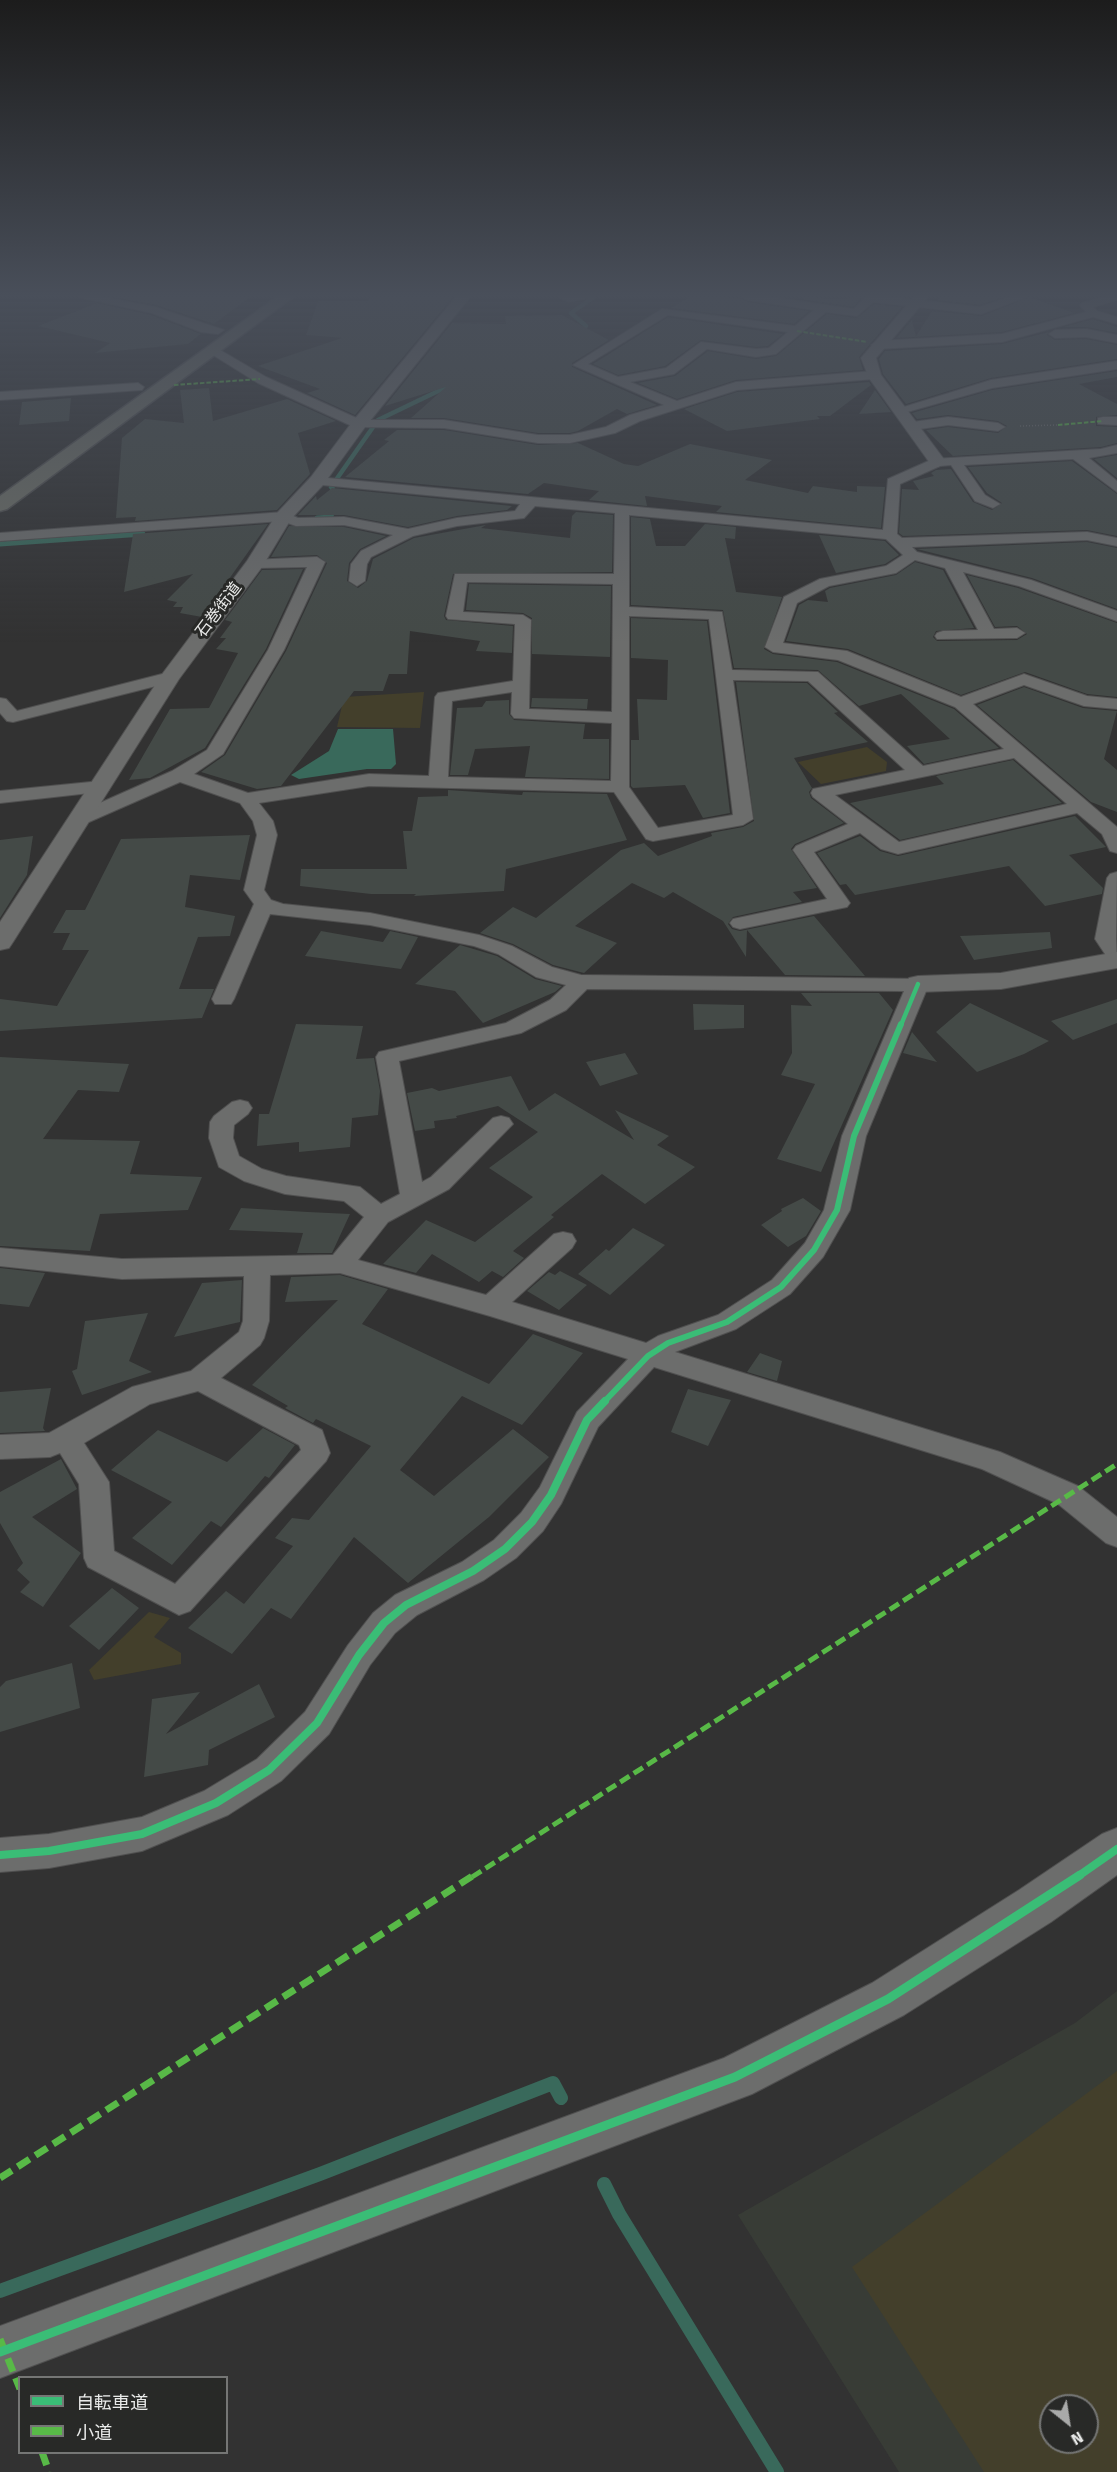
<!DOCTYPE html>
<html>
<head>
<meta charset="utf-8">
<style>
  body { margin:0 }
  #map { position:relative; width:1117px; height:2472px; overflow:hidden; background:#323232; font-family:"Fira Sans","Noto Sans JP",sans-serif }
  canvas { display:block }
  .legend { position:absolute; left:18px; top:2376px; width:210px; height:78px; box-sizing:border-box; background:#282927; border:2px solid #757675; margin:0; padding:8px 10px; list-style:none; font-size:18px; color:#e9eae9 }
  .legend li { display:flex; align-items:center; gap:12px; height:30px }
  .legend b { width:30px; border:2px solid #757675 }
  .north { position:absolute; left:1039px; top:2394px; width:60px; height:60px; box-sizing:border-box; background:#282927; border:2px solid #757675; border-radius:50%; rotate:150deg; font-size:16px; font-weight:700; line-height:24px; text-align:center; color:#e9eae9 }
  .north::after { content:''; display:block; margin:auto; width:21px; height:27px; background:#a9aaa9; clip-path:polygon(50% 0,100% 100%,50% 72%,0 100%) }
</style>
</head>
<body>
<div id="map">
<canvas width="1117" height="2472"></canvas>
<ul class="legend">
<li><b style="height:8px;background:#3abd76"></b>自転車道</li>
<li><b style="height:8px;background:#58b947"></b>小道</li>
</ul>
<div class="north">N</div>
</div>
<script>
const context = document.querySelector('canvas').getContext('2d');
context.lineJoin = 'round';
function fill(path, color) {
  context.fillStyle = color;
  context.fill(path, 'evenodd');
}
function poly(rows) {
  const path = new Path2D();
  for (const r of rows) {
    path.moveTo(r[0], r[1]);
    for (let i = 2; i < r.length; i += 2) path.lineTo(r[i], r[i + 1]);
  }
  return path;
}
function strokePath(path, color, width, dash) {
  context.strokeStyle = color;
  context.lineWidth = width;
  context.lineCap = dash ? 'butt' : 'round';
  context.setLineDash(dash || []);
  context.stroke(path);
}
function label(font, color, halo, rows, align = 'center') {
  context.font = font + ' "Fira Sans","Noto Sans JP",sans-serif';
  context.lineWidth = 6;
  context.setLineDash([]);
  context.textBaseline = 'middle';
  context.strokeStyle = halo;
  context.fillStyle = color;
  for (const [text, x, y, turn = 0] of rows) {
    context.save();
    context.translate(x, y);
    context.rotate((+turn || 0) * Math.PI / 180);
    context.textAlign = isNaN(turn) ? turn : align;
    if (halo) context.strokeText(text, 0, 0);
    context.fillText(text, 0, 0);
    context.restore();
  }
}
const built = poly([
  [1117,1991,1117,2472,899,2472,738,2215,1075,2023],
  [1051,2406,1087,2406,1087,2442,1051,2442]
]);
const green = poly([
  [424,692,420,728,337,727,344,697],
  [867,747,887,762,886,771,821,784,798,762],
  [149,1612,170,1618,154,1637,181,1653,181,1664,94,1680,89,1670],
  [1117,2071,1117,2472,984,2472,852,2267],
  [1051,2406,1087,2406,1087,2442,1051,2442]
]);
const water = poly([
  [338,729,393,729,396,764,391,769,367,769,299,779,291,775,329,751]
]);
const streamFar2 = poly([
  [577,333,586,326,571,313,594,297],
  [331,487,378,420,457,382]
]);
const streamFar1 = poly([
  [317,518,331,517,334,500,332,486],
  [0,544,143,534]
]);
const stream = poly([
  [604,2184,619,2214,777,2472],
  [0,2291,320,2174,553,2083,561,2098]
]);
const building = poly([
  [114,297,250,297,214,324,156,305],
  [370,297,453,297,355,415,307,393,320,389,258,366,342,338,306,335,318,301,368,301],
  [690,297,740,298,748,302,809,311,794,324,671,308],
  [805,297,838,299,862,297,853,307,802,299],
  [940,297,1004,297,980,305,938,300],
  [1029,297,1075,313,1002,332,896,338,912,320,916,336,932,311,982,316],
  [97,303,151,315,201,334,188,344,95,353,110,343,38,326],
  [874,304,902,307,859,357,863,370,736,380,677,399,638,383,675,376,708,351,756,359,776,356,827,314,857,318],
  [562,315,609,340,572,363,572,367,657,405,627,414,617,409,578,431,570,433,538,433,444,418,411,418,446,387,385,406,452,323,506,324,505,316],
  [668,317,783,334,768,346,756,347,701,340,665,366,618,375,593,364],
  [1093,319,1117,327,1117,333,1086,327,1063,327],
  [1049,332,1047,335,1055,340,1086,339,1117,345,1117,359,991,378,906,404,883,374,879,359,885,351,1002,344],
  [1117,371,1117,377,1079,384,1117,404,1117,415,1096,417,1096,426,1117,427,1117,443,1101,447,953,456,926,430,948,427,998,433,1007,426,998,421,948,415,917,419,912,413,992,390],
  [869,382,871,385,830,416,817,416,820,419,727,431,684,409,737,392],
  [209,388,213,421,287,399,336,421,298,433,310,474,277,510,135,521,136,517,116,518,122,438,145,419,184,423,180,390],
  [875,390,891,412,859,414],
  [71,398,69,421,19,425,22,402],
  [397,430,444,430,538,445,578,443,624,464,638,466,690,444,772,460,745,480,808,493,813,486,857,492,857,486,885,487,881,528,716,512,722,506,645,496,647,506,589,500,599,491,544,483,528,494,345,477,389,441,384,440],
  [1117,455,1117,478,1094,459],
  [1072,461,1117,494,1117,536,1087,530,903,536,899,533,902,489,919,490,913,481,934,476,931,473,936,470,951,469,973,502,992,510,1002,503,987,493,968,467],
  [332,488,512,506,507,510,457,516,408,527,344,515,298,515,316,496,317,500],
  [576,512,613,515,612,572,453,574,444,616,446,620,513,626,512,653,476,651,480,641,410,631,407,674,389,674,383,691,354,691,281,786,257,789,201,772,225,755,286,651,327,563,317,555,271,557,289,526,344,527,386,536,360,549,349,563,347,581,358,588,367,581,373,559,414,538,486,525,481,528,570,538,572,516],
  [631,517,650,519,656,546,685,546,705,524,736,527,735,539,725,538,736,592,782,597,764,649,773,654,837,662,954,709,999,748,924,764,907,746,950,739,901,694,859,706,818,670,734,668,723,610,631,605],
  [268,524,202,617,180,613,183,607,173,607,177,602,167,600,193,574,124,592,133,534],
  [819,535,885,541,899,555,885,564,836,573],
  [1087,542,1117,548,1117,609,1032,578,917,549],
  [915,562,943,570,974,628,936,631,933,637,937,641,1017,640,1027,634,1017,626,995,627,967,575,1018,588,1117,623,1117,697,1087,694,1025,672,961,695,848,649,786,641,799,605,808,600,828,602,825,591,830,588,896,575],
  [303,569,266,649,205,748,150,778,129,780,170,709,209,708,238,653,216,649,226,638,220,638,232,622,225,620,262,570],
  [469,584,611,586,610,657,532,654,532,618,523,613,466,610],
  [631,618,707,621,730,813,703,818,685,785,633,788,631,786,631,740,639,740,637,699,667,700,668,660,631,658],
  [736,682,807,683,838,712,834,713,868,742,794,758,812,788,809,792,811,798,844,823,795,844,791,849,817,888,793,892,802,902,733,917,728,924,732,929,740,931,814,916,865,976,785,975,747,930,746,957,723,921,673,892,664,898,632,883,575,926,617,943,584,973,553,965,513,944,480,933,513,907,536,918,621,850,644,843,658,856,712,836,711,833,743,827,754,821],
  [1024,687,1083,708,1117,711,1104,759,1117,770,1117,812,1091,802,977,705],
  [532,698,588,699,587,709,531,707],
  [509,700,509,714,514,720,585,724,583,739,609,739,609,779,525,777,530,746,475,749,468,775,450,775,457,708,482,707,486,701],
  [1013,760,1062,803,900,840,850,803,944,784,936,776],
  [448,790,522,795,523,792,607,794,627,840,506,869,504,891,414,896,416,894,371,894,300,886,301,869,407,869,403,831,412,831,418,797,448,796],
  [1075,816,1106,847,1069,855,1103,888,1102,894,1045,906,1009,866,855,895,846,884,840,885,817,853,860,836,880,851,898,856],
  [250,835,240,880,190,875,185,907,235,916,230,936,198,937,179,989,214,989,202,1018,0,1031,0,999,57,1006,89,950,62,950,70,933,53,933,66,910,85,910,121,839],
  [33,836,27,875,0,918,0,840],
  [321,931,383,942,390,931,418,937,401,969,305,956],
  [1050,932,1052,948,974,960,960,936],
  [460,945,497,956,535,979,562,986,555,992,483,1023,455,991,415,984],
  [801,993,879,993,893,1010,821,1172,777,1159,815,1084,781,1075,792,1053,791,1005,812,1006],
  [1117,999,1117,1023,1073,1040,1051,1021],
  [970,1003,1049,1041,1024,1054,977,1072,936,1032],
  [693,1004,744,1005,744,1028,694,1030],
  [296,1024,363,1026,356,1059,374,1058,380,1091,378,1115,352,1118,350,1147,299,1152,299,1142,257,1146,259,1114,269,1114],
  [912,1032,937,1062,903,1053],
  [625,1053,638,1074,600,1086,586,1062],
  [0,1057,129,1064,119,1092,78,1090,43,1139,140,1141,130,1174,202,1177,188,1210,100,1214,90,1251,0,1246],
  [511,1076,529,1111,555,1093,634,1140,615,1110,669,1136,657,1145,695,1167,645,1204,602,1174,551,1215,554,1217,513,1251,524,1258,503,1277,492,1271,479,1282,432,1254,416,1273,383,1264,426,1220,475,1242,533,1197,489,1168,538,1132,498,1106,456,1116,457,1118,434,1121,435,1128,415,1131,407,1093,432,1088,439,1091],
  [803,1198,821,1211,806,1236,788,1247,761,1225,782,1211,781,1209],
  [241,1208,308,1212,350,1214,332,1253,297,1253,303,1233,229,1230],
  [633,1228,665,1245,610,1295,578,1274,606,1249,609,1251],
  [0,1268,45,1273,29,1307,0,1304],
  [560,1271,587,1285,559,1310,527,1291,549,1272,555,1275],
  [340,1275,388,1289,362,1324,489,1384,533,1334,583,1353,522,1425,462,1396,400,1470,434,1496,513,1429,549,1457,489,1517,408,1583,354,1537,291,1619,271,1608,232,1654,188,1628,226,1591,244,1604,293,1546,275,1538,292,1518,309,1520,371,1446,316,1419,313,1423,285,1408,288,1406,252,1385,338,1300,285,1302,291,1277],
  [242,1280,240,1322,174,1337,202,1283],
  [148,1313,129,1361,152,1372,82,1395,72,1371,77,1369,85,1321],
  [760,1353,782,1361,777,1381,747,1372],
  [51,1388,43,1428,45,1431,0,1433,0,1392],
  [688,1389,731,1400,708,1446,671,1432],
  [263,1428,295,1445,269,1478,265,1476,221,1527,211,1521,172,1565,132,1538,172,1502,111,1470,158,1430,227,1462],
  [61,1459,77,1489,32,1517,81,1553,43,1607,20,1592,30,1582,17,1570,23,1563,0,1523,0,1492],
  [112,1588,139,1608,99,1650,69,1626],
  [72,1663,80,1708,0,1732,0,1687,6,1681],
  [259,1684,275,1717,209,1750,208,1765,144,1777,152,1699,200,1692,166,1734]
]);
const path = poly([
  [1020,426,1058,425]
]);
const minor = poly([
  [79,297,101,297,155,307,224,330,218,334,201,332,152,313,79,297],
  [559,297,591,297,569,302,559,297],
  [742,297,769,297,854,309,865,297,888,297,980,307,1010,297,1026,297,981,314,873,302,857,316,826,312,776,354,756,357,707,349,674,374,630,382,677,401,736,382,874,371,880,375,874,379,737,390,640,421,615,433,570,443,538,443,444,428,354,427,258,383,205,350,215,347,266,377,361,420,444,420,538,435,570,435,606,427,630,415,664,405,573,365,662,309,795,326,814,310,748,300,742,297],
  [668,315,788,332,769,348,756,349,701,342,666,368,618,377,588,364,668,315],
  [1105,297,1117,297,1117,300,1093,307,1097,311,1117,317,1117,324,1093,317,1002,342,877,349,871,345,877,341,1002,334,1086,312,1080,305,1082,303,1105,297],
  [1086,329,1117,335,1117,343,1086,337,1055,338,1049,334,1055,330,1086,329],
  [1117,361,1117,369,992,388,900,414,894,410,991,380,1117,361],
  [138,383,144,387,142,390,0,400,0,392,138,383],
  [948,417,998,423,1005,427,998,431,948,425,913,430,906,426,913,422,948,417],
  [1103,417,1117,417,1117,425,1098,424,1098,418,1103,417],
  [1117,445,1117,453,1089,458,1117,481,1117,492,1073,459,964,465,985,495,1000,504,993,508,975,501,951,465,940,466,900,484,897,534,902,538,1087,532,1117,538,1117,546,1087,540,912,547,917,552,1031,580,1117,611,1117,621,1019,586,963,572,994,629,1017,628,1025,633,1017,638,937,639,935,636,937,633,943,631,978,630,945,568,915,560,896,573,829,586,797,603,783,643,847,651,961,697,1024,674,1087,696,1117,699,1117,709,1084,706,1024,685,973,704,1117,827,1117,853,1110,851,1102,834,1077,813,898,854,881,849,860,833,814,852,850,903,847,907,740,929,733,927,730,923,733,919,827,899,793,850,796,846,848,824,813,797,811,793,813,789,905,770,808,681,733,680,753,819,743,825,653,841,646,839,614,792,369,786,259,803,273,821,277,835,264,890,271,900,283,904,370,913,479,935,512,946,552,967,581,975,926,979,929,984,866,1136,850,1210,823,1257,790,1294,736,1329,675,1352,1000,1452,1078,1486,1117,1517,1117,1547,1106,1543,1058,1504,982,1469,654,1367,598,1427,561,1504,543,1531,516,1558,484,1580,417,1615,395,1633,370,1665,329,1734,281,1781,228,1815,142,1851,49,1868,0,1872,0,1838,49,1834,142,1817,204,1791,257,1759,305,1712,348,1645,373,1613,395,1595,462,1562,494,1540,521,1513,540,1487,577,1412,628,1359,490,1316,340,1273,270,1275,269,1321,264,1338,260,1345,221,1378,322,1430,330,1453,326,1461,190,1611,179,1615,88,1567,84,1558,79,1484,60,1453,50,1457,0,1459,0,1435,49,1433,132,1387,191,1371,239,1332,243,1321,244,1276,122,1279,0,1266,0,1248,122,1259,333,1255,364,1217,344,1201,285,1194,244,1181,219,1167,209,1138,210,1122,214,1116,232,1102,240,1100,248,1102,252,1108,248,1114,234,1125,233,1138,239,1156,262,1169,286,1176,360,1187,381,1204,400,1194,376,1057,379,1052,506,1023,550,1000,566,985,536,977,498,954,474,946,370,925,270,914,234,999,231,1004,215,1004,212,999,254,904,244,890,257,835,253,821,240,803,180,782,89,822,82,824,72,818,75,814,172,771,207,750,268,650,307,567,255,568,247,563,250,560,317,557,325,562,284,650,223,754,194,774,248,793,369,774,429,776,435,697,438,693,513,681,515,624,448,619,446,616,455,574,614,574,615,513,535,506,524,518,457,526,413,536,371,557,367,564,365,581,357,586,349,581,351,564,361,551,393,535,344,525,296,526,282,521,0,541,0,533,284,512,298,518,344,517,408,529,457,518,515,511,520,504,312,484,312,478,317,477,883,530,888,479,933,459,1101,449,1117,445],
  [629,515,886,539,903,555,886,566,820,579,784,597,765,647,773,652,838,660,955,707,1004,749,923,766,818,672,732,670,722,612,629,607,629,515],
  [467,582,613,584,612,712,529,709,531,620,523,615,463,612,467,582],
  [629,616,709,619,733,815,658,828,629,787,629,616],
  [512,692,511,714,514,718,612,723,611,781,448,777,452,701,512,692],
  [1014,758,1067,804,899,842,835,795,1014,758],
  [587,989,904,991,842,1136,824,1210,805,1243,772,1280,718,1315,658,1336,646,1343,512,1302,572,1248,576,1241,572,1234,563,1232,554,1234,486,1295,358,1260,388,1222,449,1189,513,1124,509,1118,501,1116,493,1118,431,1177,422,1182,399,1061,521,1033,566,1010,587,989],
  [198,1391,299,1445,301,1450,175,1584,114,1551,109,1482,84,1443,150,1404,198,1391],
  [170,672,178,677,176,681,13,722,7,721,0,713,0,698,6,699,17,711,170,672],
  [101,781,110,787,108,791,0,803,0,791,101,781],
  [1117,872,1116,939,1117,961,1109,960,1095,939,1107,878,1110,874,1117,872]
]);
const tertiary = poly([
  [456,297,470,297,365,427,323,485,291,519,262,567,179,679,13,942,9,948,0,950,0,922,163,673,247,561,278,512,311,477,353,421,456,297],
  [914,297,928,297,876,358,881,375,946,462,938,467,932,466,869,378,861,358,914,297],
  [1117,952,1117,968,1001,989,918,992,909,990,905,984,909,978,918,976,1001,973,1117,952],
  [1117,1828,1117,1875,1051,1922,904,2015,752,2094,0,2378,0,2326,724,2058,872,1983,1019,1890,1102,1834,1117,1828]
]);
const primary = poly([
  [277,297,293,297,7,509,0,511,0,496,277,297]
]);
const quietFar2 = poly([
  [797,331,867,342],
  [174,385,260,379],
  [1058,425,1103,421]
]);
const quietFar1 = poly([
  [472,1877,1117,1464]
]);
const quiet = poly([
  [0,2178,474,1875],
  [0,2339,20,2389],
  [42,2452,49,2472]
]);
const cyclewayFar3 = poly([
  [901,1025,918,984]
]);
const cyclewayFar2 = poly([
  [604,1402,648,1356,668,1343,727,1322,781,1287,814,1250,837,1210,854,1136,901,1024]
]);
const cyclewayFar1 = poly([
  [0,1855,49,1851,142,1834,216,1803,269,1770,317,1723,359,1655,384,1623,406,1605,473,1571,505,1549,532,1522,551,1495,587,1420,605,1401],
  [1077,1877,1117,1849]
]);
const cycleway = poly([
  [0,2352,735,2077,888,1999,1080,1875]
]);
const farStreetnames = [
  ["石巻街道",219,610,-53]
];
fill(built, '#383c36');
fill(green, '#433f2b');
fill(water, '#39695b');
strokePath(streamFar2, '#39695b', 4.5);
strokePath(streamFar1, '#39695b', 5);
strokePath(stream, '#39695b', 14);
fill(building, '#444a47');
strokePath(minor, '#505050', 2);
strokePath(tertiary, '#505050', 2);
strokePath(primary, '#505050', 3);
strokePath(path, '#6c6d6c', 1.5, [1, 2]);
fill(minor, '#6c6d6c');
fill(tertiary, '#6c6d6c');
fill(primary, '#6c6e66');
strokePath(quietFar2, '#58b947', 2, [4.5, 2]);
strokePath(quietFar1, '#58b947', 5, [11, 5]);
strokePath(quiet, '#58b947', 7, [14, 7]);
strokePath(cyclewayFar3, '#3abd76', 4.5);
strokePath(cyclewayFar2, '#3abd76', 6);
strokePath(cyclewayFar1, '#3abd76', 8);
strokePath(cycleway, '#3abd76', 9);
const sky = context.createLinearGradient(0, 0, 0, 643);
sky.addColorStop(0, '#1c1c1c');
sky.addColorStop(0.46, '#494f5a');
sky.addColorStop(1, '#494f5a00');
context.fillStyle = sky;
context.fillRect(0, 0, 1117, 643);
label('16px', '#e9eae9', '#282927', farStreetnames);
</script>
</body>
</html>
